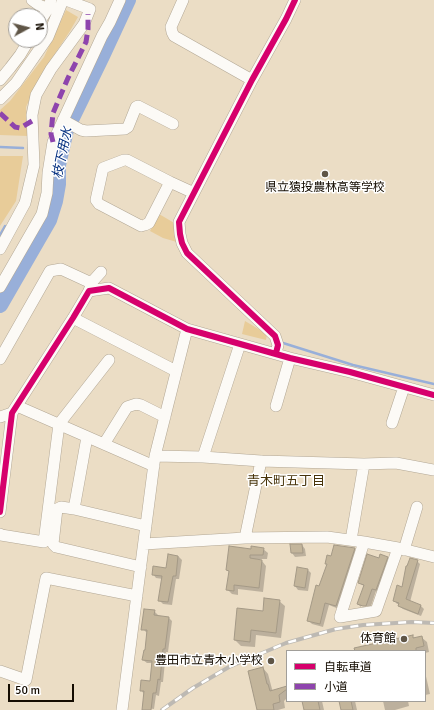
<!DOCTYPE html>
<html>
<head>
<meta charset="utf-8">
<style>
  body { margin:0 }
  #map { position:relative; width:434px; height:710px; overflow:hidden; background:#ebddc5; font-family:Signika,"Noto Sans JP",sans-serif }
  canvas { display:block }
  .legend { position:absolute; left:286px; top:650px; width:140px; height:52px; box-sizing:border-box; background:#fff; border:1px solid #a19e99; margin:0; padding:5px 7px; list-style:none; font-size:12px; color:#140c01 }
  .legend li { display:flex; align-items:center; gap:8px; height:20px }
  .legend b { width:20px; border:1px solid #a19e99 }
  .north { position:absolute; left:8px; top:8px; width:40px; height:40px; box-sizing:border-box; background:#fff; border:1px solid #a19e99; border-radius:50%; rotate:83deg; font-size:11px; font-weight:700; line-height:16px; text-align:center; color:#140c01 }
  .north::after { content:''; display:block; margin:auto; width:14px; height:18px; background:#5f5546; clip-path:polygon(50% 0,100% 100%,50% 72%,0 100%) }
  .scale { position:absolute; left:8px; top:684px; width:66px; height:18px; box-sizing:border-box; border:2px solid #140c01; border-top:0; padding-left:5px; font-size:12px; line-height:14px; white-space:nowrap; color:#140c01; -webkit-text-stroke:3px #fff; paint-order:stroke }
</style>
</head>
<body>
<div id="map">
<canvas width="434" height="710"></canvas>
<ul class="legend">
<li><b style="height:5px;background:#d6006c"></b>自転車道</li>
<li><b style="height:5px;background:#8e44ad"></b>小道</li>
</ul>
<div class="north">N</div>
<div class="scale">50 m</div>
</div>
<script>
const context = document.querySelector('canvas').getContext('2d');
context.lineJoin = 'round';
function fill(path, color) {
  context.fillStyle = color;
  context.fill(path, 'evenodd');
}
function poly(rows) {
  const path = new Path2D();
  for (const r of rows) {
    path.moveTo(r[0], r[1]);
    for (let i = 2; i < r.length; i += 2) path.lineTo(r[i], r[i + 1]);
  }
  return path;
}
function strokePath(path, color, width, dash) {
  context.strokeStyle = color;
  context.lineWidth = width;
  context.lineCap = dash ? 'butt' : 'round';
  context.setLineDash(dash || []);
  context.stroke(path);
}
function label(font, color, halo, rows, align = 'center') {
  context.font = font + ' Signika,"Noto Sans JP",sans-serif';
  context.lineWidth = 3;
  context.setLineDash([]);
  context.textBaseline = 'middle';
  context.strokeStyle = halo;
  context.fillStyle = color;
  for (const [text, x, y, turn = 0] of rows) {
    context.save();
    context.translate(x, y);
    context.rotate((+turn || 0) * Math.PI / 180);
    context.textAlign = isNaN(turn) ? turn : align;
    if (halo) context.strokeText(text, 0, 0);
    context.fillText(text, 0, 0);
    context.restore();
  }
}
const green = poly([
  [66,10,78,17,70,31,43,72,26,107,28,136,0,135,0,110,10,101,44,57],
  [0,156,23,156,16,201,0,226],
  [159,214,176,224,177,242,163,238,150,231],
  [245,321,267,334,266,340,242,334]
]);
const shadow = poly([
  [291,545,302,545,305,549,306,556,295,557,292,553],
  [263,549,268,553,267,559,255,559,254,560,262,561,266,566,263,592,238,589,238,595,232,594,227,589,230,572,227,570,252,550],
  [354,549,358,552,339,609,329,605,323,627,312,624,308,620,328,565,326,563,331,557],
  [169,555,178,556,182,560,179,579,176,579,172,605,163,604,159,600,163,579,156,578,153,574,167,569],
  [387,557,391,561,379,593,376,591,370,609,367,609,361,607,358,604,364,586,359,583,380,559],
  [361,604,368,607,367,609,361,607],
  [417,561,420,564,410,602,421,606,424,609,421,616,403,609,399,606,400,604,397,604,394,600,403,588],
  [308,570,311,573,308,591,298,590,295,586],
  [279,601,285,606,281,638,256,635,255,647,241,646,235,640,264,612],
  [154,611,158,615,157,616,169,618,172,621,168,652,166,652,163,682,161,682,159,696,156,695,154,709,147,708,144,694,141,690,150,682,153,663,147,663,143,660,146,651,148,633,146,632,143,629],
  [412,636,415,639,421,637,427,642,429,652,425,653,425,651,363,651],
  [263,668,268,674,272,689,273,691,287,687,287,698,284,701,285,708,278,710,258,710],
  [425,672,430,694,425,695],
  [303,701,322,701,324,710,305,710],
  [340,701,355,701,357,710,342,710],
  [383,701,408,701,409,706,395,710,385,710]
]);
const stream = poly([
  [0,147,23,148],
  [0,235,5,226],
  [283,343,353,365,434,384]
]);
const river = poly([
  [0,305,49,220,55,201,58,184,58,165,66,130,102,56,128,0]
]);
const building = poly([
  [290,544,302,544,303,553,291,553,290,544],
  [334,545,355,548,336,606,325,603,320,624,307,621,316,585,319,586,327,564,325,564,327,555,331,556,334,545],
  [229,546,251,549,251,546,264,548,263,555,250,555,250,558,262,560,259,588,234,585,234,591,226,590,229,571,226,570,229,546],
  [168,554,178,556,176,576,173,576,168,602,158,601,162,576,152,575,153,566,166,568,168,554],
  [367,554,379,558,380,554,388,557,376,590,372,589,366,606,363,606,357,604,364,585,358,583,367,554],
  [410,558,418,560,406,599,421,605,418,614,398,606,399,603,393,601,397,585,402,587,406,566,407,566,410,558],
  [297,567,308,569,305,588,294,586,297,567],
  [264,598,280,600,276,633,251,630,250,642,234,640,237,608,263,611,264,598],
  [144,609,155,610,154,615,169,617,165,649,163,649,160,680,158,679,156,693,153,693,151,710,142,710,144,691,140,691,141,680,150,681,152,661,142,660,144,650,145,650,147,630,141,630,144,609],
  [413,635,413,638,422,636,424,646,416,648,416,651,355,651,354,648,413,635],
  [263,667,267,684,268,684,270,691,287,686,287,689,279,695,280,702,273,704,274,710,257,710,248,671,263,667],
  [302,701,318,701,320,710,304,710,302,701],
  [339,701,351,701,353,710,341,710,339,701]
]);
const minor = poly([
  [32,0,39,5,48,9],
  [183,0,171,27,172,32,174,36,252,80],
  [40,21,48,9,51,0],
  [0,80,10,68,20,55,29,40],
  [0,99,16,83,48,37,63,0],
  [63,120,81,130,86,131,125,129,128,127,136,107,138,106,173,124],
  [170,182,149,223,145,225,141,226,99,204,96,200,103,168,124,160,127,160,170,182,194,193],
  [0,249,25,203,34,165,32,115,36,95,51,69,84,24,90,9,66,0],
  [92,282,101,272],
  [0,287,42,214,47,193,48,173,53,142,102,36,110,22,120,0],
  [73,318,176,371],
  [276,353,278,345,275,336,187,253,182,243,180,234,179,222,252,80,286,19,295,0],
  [0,359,50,271,61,269,87,281,92,282,89,291],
  [17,406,154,466],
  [276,406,290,358],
  [0,417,12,413],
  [392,423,404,387],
  [104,444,127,407,136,404,141,405,165,417],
  [155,456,203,457,261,461,364,464,396,463,434,470],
  [203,457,240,344],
  [74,509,87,437],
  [0,512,12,413,73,318,89,291,109,288,187,329,290,358,350,372,434,395],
  [0,534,1,535,44,542,59,424,109,360],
  [245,538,261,461],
  [351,540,364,464],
  [364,542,340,617,376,611,398,548],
  [144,544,245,538,327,537,364,542,398,548,434,557],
  [404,550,417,507],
  [141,567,56,547,53,544,57,509,61,507,74,509,146,526],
  [0,671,26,680,46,578,137,596],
  [122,710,155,456,187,329]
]);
const rail = poly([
  [162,710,193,688,229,667,286,643,336,629,363,625,412,622,434,623]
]);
const quiet = poly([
  [0,113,15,127,20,128,32,121],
  [53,142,51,134,53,113,68,78,86,42,88,29,88,14]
]);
const cycleway = poly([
  [276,353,278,345,275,336,187,253,182,243,180,234,179,222,252,80,286,19,295,0],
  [0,512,12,413,73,318,89,291,109,288,187,329,290,358,350,372,434,395]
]);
const markers = [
  [325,174,4,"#5f5546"],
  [404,639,4,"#5f5546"],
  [271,661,4,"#5f5546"]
];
const poiNames = [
  ["県立猿投農林高等学校",325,188,"center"],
  ["体育館",396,639],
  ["豊田市立青木小学校",263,661]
];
const waterNames = [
  ["枝下用水",63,153,-78]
];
const neighbourhoodNames = [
  ["青木町五丁目",286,482]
];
fill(green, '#e8cc99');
fill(shadow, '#0003');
strokePath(stream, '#98afd9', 2.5);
strokePath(river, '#98afd9', 16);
fill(building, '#c3b59b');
strokePath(building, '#a49986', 1);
strokePath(minor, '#b2a795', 12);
strokePath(minor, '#fcfaf6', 11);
strokePath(rail, '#bdb9b3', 4);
strokePath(rail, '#fff', 2.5, [8]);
strokePath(quiet, '#8e44ad', 5, [10, 5]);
strokePath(cycleway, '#d6006c', 6);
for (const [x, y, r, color] of markers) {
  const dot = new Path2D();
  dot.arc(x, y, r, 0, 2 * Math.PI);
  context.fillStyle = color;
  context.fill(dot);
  strokePath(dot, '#fff', 1.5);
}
label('12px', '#140c01', '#fff', poiNames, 'right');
label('italic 13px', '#042f7f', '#fff', waterNames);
label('13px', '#473309', '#fff', neighbourhoodNames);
</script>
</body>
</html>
